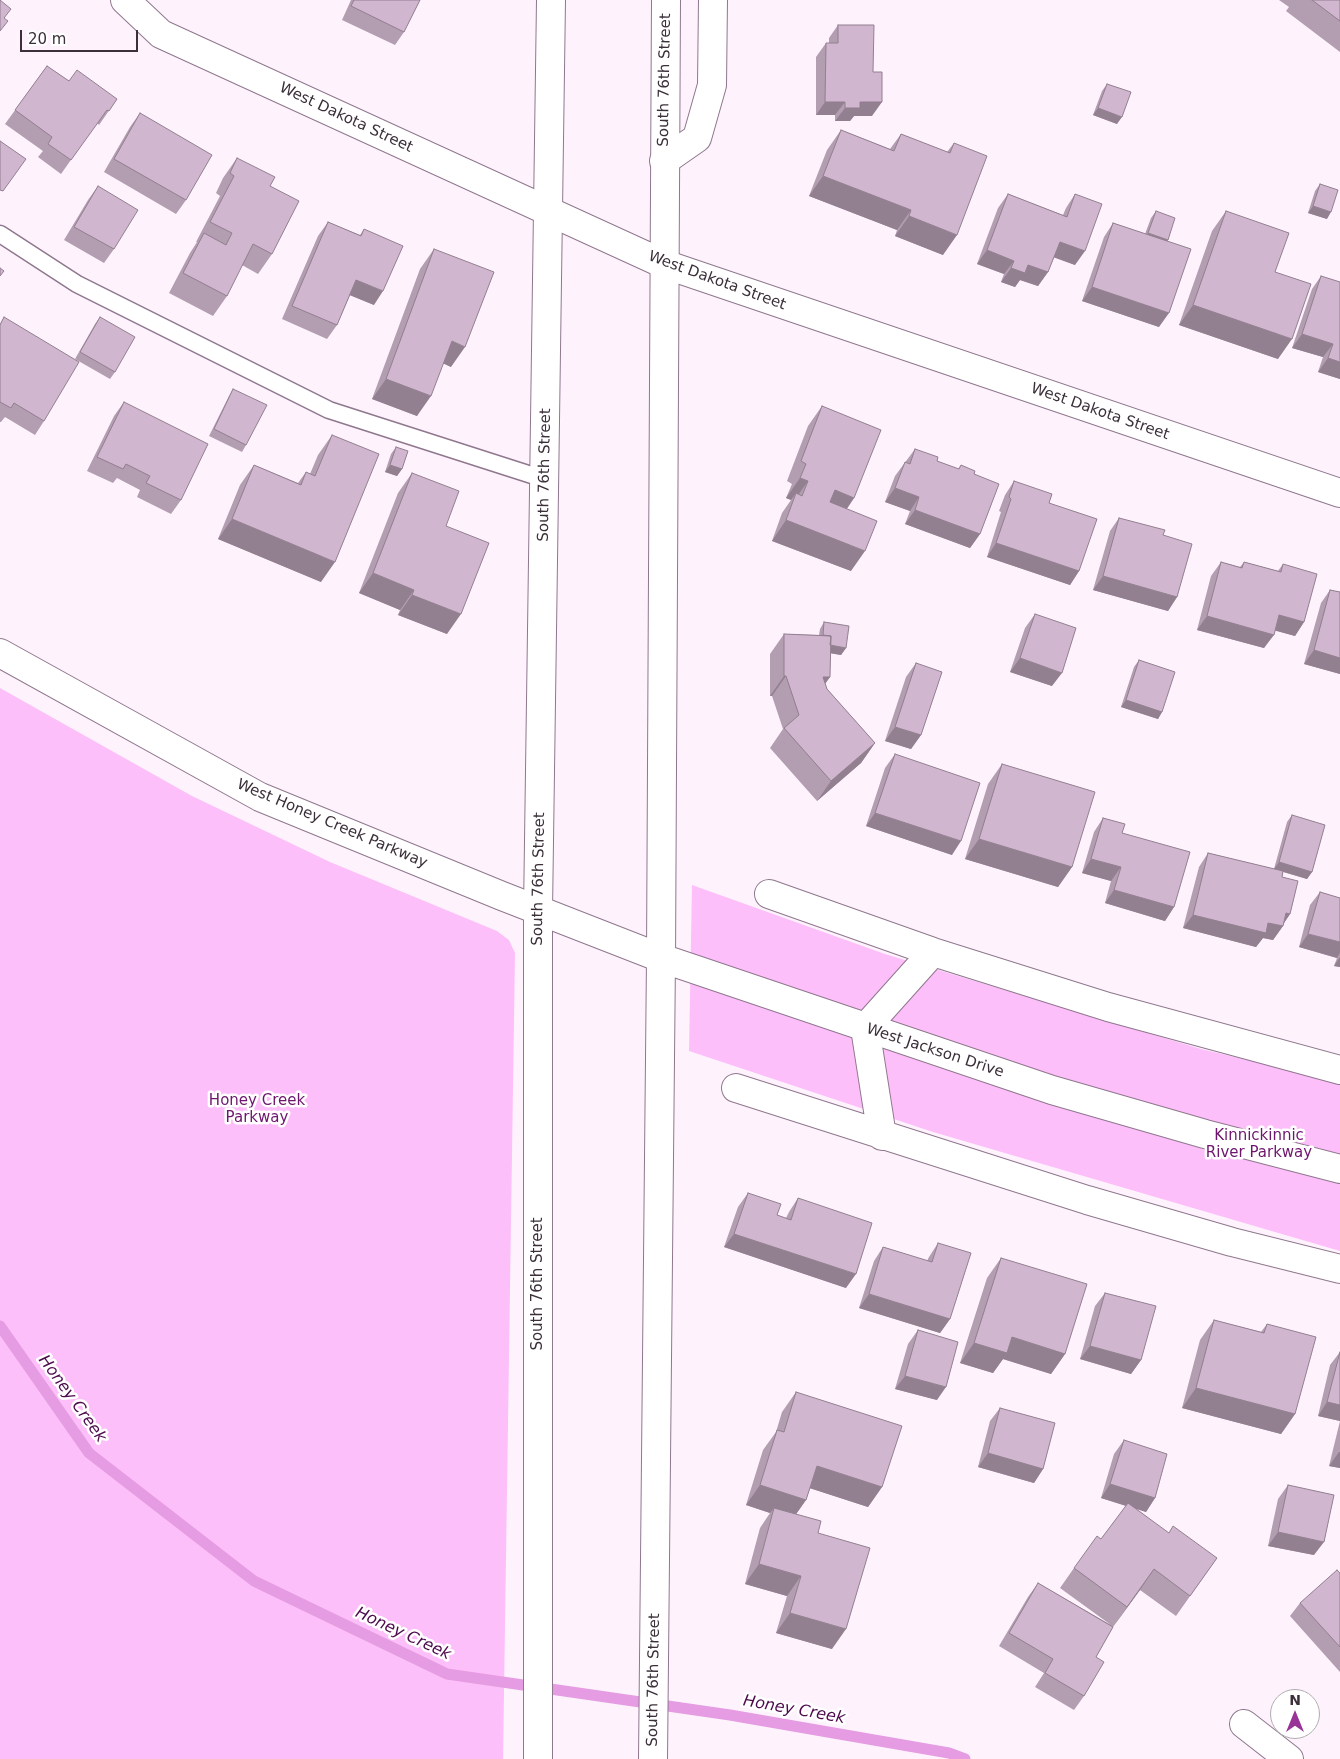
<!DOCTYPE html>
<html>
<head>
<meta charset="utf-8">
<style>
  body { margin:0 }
  #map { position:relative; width:1340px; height:1759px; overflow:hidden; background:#fef3fd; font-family:"DejaVu Sans",sans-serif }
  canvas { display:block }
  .north { position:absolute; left:1270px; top:1689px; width:50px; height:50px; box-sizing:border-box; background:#fff; border:1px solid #b1acb0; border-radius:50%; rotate:0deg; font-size:14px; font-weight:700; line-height:20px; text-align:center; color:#3b303a }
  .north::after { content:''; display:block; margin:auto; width:18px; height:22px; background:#993398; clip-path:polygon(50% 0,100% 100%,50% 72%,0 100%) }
  .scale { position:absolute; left:20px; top:30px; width:118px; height:22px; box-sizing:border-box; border:2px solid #3b303a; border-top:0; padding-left:6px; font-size:15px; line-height:18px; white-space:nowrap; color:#3b303a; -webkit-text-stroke:4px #fff; paint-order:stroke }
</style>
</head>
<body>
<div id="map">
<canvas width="1340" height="1759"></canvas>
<div class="north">N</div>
<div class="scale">20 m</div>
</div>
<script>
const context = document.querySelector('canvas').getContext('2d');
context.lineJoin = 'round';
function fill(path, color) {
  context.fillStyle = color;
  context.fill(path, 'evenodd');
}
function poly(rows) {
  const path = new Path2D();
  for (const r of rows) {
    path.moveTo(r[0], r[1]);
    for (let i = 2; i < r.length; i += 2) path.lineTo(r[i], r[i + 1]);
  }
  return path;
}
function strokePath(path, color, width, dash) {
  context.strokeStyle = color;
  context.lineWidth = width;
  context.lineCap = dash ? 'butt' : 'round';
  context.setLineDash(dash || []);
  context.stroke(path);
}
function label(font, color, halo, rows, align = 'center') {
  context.font = font + ' "DejaVu Sans",sans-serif';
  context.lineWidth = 5;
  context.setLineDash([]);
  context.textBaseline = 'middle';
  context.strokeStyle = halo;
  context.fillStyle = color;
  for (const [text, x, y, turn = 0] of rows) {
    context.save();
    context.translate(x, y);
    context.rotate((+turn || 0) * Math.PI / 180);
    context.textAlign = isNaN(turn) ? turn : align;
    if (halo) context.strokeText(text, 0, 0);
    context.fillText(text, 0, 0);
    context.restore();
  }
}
const green = poly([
  [0,688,192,796,330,862,497,931,509,940,515,953,503,1759,0,1759],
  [692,885,885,954,1201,1049,1340,1082,1340,1251,933,1132,689,1051]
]);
const stream = poly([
  [0,1326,89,1453,254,1581,447,1674,730,1715,949,1753,965,1759]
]);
const lane = poly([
  [0,234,77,284,329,410,544,479]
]);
const street = poly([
  [125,0,161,34,664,264,1340,493],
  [664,161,697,138,712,85,713,0],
  [0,653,260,797,502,896,661,958,1052,1090,1205,1134,1340,1169],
  [769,894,933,952,1108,1007,1340,1070],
  [736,1088,1087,1200,1232,1242,1340,1269],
  [882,1136,865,1028,933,952],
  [1244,1724,1289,1759]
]);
const secondary = poly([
  [538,1759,538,911,551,0],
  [653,1759,661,958,666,0]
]);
const wall = poly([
  [351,0,420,0,404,32,395,45,342,20],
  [1279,0,1340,0,1340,52,1286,11,1289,7],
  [838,25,872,116,854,116,850,121,835,121,835,115,816,115,816,57,826,43,829,43,829,38],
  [47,66,69,81,117,99,99,125,97,123,61,174,38,157,43,151,5,124],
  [1107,84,1117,124,1093,115,1102,91],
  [140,113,186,200,176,214,104,172,130,127],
  [841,130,890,149,901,134,947,152,954,143,943,255,895,236,897,230,809,196,827,150],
  [237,158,270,186,272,254,258,274,242,265,227,296,213,316,169,293,190,253,197,242,196,242,220,196,216,193,223,178],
  [1320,184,1327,219,1308,213,1315,191],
  [98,186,114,249,104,263,64,240,88,200],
  [1008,194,1063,215,1066,208,1075,194,1075,265,1054,257,1048,272,1038,286,1020,280,1015,287,1001,282,1004,274,977,264,998,208],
  [1156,211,1168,240,1167,241,1159,327,1082,301,1104,237,1113,223,1145,234,1151,218],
  [1226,211,1275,272,1278,359,1179,325,1212,231],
  [328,222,360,235,364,229,374,305,350,295,337,325,327,339,282,319,318,236],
  [434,249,451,367,443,363,417,416,372,399,420,269],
  [1321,276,1340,379,1318,372,1323,357,1292,348,1312,289],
  [4,317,44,421,35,435,5,417,1,422,0,422,0,324],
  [100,317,115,372,110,379,75,359,95,324],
  [233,389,246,445,242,452,209,436,229,396],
  [124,402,181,500,171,514,137,497,140,490,117,478,113,483,87,471,114,416],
  [822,406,854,498,847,509,851,571,772,541,782,513,791,500,786,498,792,484,787,481,808,426],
  [332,435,321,582,218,539,240,485,254,465,298,483,306,472,310,474,318,455],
  [396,447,402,469,397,476,385,472,391,454],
  [915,449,937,461,958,469,961,465,974,474,980,534,970,548,905,524,910,511,885,502,895,476],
  [412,473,446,526,447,634,398,615,400,610,359,593,398,493],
  [1014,481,1049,503,1079,571,1070,585,987,557,1001,512,999,511,1005,495],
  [1119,518,1163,535,1177,597,1168,611,1093,590,1110,531],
  [1221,562,1240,567,1244,562,1278,571,1283,564,1304,622,1295,636,1275,630,1264,648,1197,630,1211,576],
  [1330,590,1340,592,1340,674,1304,664,1321,603],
  [1035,614,1052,686,1010,672,1025,628],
  [824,622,846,648,841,655,830,653,830,677,825,683,827,689,875,743,861,763,817,801,770,748,783,729,772,696,770,696,770,654,784,634,819,635,820,629],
  [1139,660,1162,712,1158,719,1121,707,1134,667],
  [916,663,921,735,911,749,885,741,906,677],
  [895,754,952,855,866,826,885,768],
  [1002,764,1072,867,1058,887,965,859,988,784],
  [1292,815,1312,872,1307,879,1283,872,1282,877,1290,914,1284,923,1283,926,1273,940,1263,938,1256,947,1183,928,1199,867,1208,853,1274,869,1287,822],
  [1103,818,1122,833,1174,907,1165,921,1105,903,1111,881,1082,873,1094,832],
  [1320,892,1340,898,1340,967,1334,966,1337,958,1299,947,1310,905],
  [748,1193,777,1215,786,1218,789,1212,798,1198,846,1288,724,1247,738,1207],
  [938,1243,950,1319,940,1333,859,1308,874,1261,883,1247,927,1261,929,1257],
  [1001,1258,1065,1354,1051,1374,1003,1359,993,1373,960,1363,987,1278],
  [1105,1293,1141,1360,1131,1374,1080,1359,1095,1306],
  [1214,1320,1261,1332,1267,1324,1295,1414,1281,1434,1182,1408,1200,1340],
  [918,1330,937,1400,895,1389,908,1344],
  [1340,1352,1340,1468,1329,1466,1340,1421,1318,1416,1330,1365],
  [796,1392,882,1487,868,1507,810,1488,806,1500,796,1514,818,1533,832,1649,776,1633,787,1596,745,1584,760,1528,770,1513,746,1505,763,1450,776,1432,782,1412],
  [1000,1408,1043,1469,1034,1483,978,1467,990,1421],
  [1124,1440,1155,1498,1146,1512,1135,1508,1168,1533,1217,1558,1176,1616,1140,1590,1113,1627,1096,1657,1084,1696,1074,1710,1035,1687,1044,1673,999,1646,1028,1597,1038,1583,1111,1625,1060,1588,1074,1568,1101,1539,1126,1506,1101,1498,1114,1454],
  [1288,1485,1314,1555,1268,1546,1278,1499],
  [1340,1573,1340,1672,1290,1616,1300,1603]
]);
const shadedWall = poly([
  [825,102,845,102,835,115,816,115],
  [860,102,882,102,872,116,854,116,850,121,835,121,845,108],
  [1098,108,1122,117,1117,124,1093,115],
  [823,176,911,210,897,230,809,196],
  [1313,206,1331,212,1327,219,1308,213],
  [909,216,957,235,943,255,895,236],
  [1148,233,1168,240,1163,247,1143,240],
  [1060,242,1085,251,1075,265,1050,256],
  [987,250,1014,261,1004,274,977,264],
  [1028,265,1048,272,1038,286,1020,280,1015,287,1001,282,1011,268],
  [356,280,383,291,374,305,347,294],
  [1092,287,1169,313,1159,327,1082,301],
  [1193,305,1292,339,1278,359,1179,325],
  [1302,334,1333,344,1323,357,1292,348],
  [452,341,465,347,451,367,438,361],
  [1328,358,1340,362,1340,379,1318,372],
  [386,379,431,396,417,416,372,399],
  [390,465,402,469,397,476,385,472],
  [800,478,808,481,794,501,796,493,791,500,786,498],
  [895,488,919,497,910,511,885,502],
  [835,490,854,498,840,518,821,510],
  [915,510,980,534,970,548,905,524],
  [232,519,335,562,321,582,218,539],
  [786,520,865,551,851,571,772,541],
  [996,543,1079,571,1070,585,987,557],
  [373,573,414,590,400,610,359,593],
  [1103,576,1177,597,1168,611,1093,590],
  [412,595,461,614,447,634,398,615],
  [1279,615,1304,622,1295,636,1269,629],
  [1207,616,1274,635,1264,648,1197,630],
  [822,644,846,648,841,655,817,651],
  [1314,650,1340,658,1340,674,1304,664],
  [1020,658,1062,673,1052,686,1010,672],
  [784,676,786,676,772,696,770,696],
  [823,677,830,677,816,697],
  [1126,700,1162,712,1158,719,1121,707],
  [895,727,921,735,911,749,885,741],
  [875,743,861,763,817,801,831,781],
  [875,813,961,841,952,855,866,826],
  [979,839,1072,867,1058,887,965,859],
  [1091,859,1121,867,1111,881,1082,873],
  [1279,862,1312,872,1307,879,1274,869],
  [1114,890,1174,907,1165,921,1105,903],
  [1286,913,1290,914,1282,926,1283,926,1273,940,1263,938,1256,947,1183,928,1193,915],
  [1308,934,1340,942,1340,953,1337,958,1299,947],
  [1340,957,1340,967,1334,966],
  [734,1234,856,1274,846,1288,724,1247],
  [869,1294,950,1319,940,1333,859,1308],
  [1012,1337,1065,1354,1051,1374,1003,1359,993,1373,960,1363,974,1343],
  [1090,1346,1141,1360,1131,1374,1080,1359],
  [905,1376,946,1387,937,1400,895,1389],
  [1196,1388,1295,1414,1281,1434,1182,1408],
  [1327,1402,1340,1405,1340,1421,1318,1416],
  [1339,1452,1340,1452,1340,1468,1329,1466],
  [988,1453,1043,1469,1034,1483,978,1467],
  [817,1466,882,1487,868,1507,803,1486],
  [1110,1484,1155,1498,1146,1512,1101,1498],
  [760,1485,806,1500,792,1520,774,1508,770,1513,746,1505],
  [1278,1532,1324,1542,1314,1555,1268,1546],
  [759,1564,801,1576,787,1596,745,1584],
  [1154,1569,1140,1590,1113,1627,1127,1607],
  [790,1613,846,1629,832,1649,776,1633]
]);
const building = poly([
  [0,0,11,9,4,18,8,21,0,31,0,0],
  [354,0,420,0,404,32,351,6,354,0],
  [1312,0,1340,0,1340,21,1312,0],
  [838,25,874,25,873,72,882,72,882,102,860,102,860,108,845,108,845,102,825,102,826,43,838,43,838,25],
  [47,66,69,81,77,70,117,99,109,111,107,110,71,160,48,144,52,137,15,110,47,66],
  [1107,84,1131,92,1122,117,1098,108,1107,84],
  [140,113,212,155,186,200,114,159,140,113],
  [841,130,894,151,901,134,950,153,954,143,987,156,957,235,909,216,911,210,823,176,841,130],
  [0,141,26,159,3,191,0,190,0,141],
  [237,158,275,177,270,186,299,201,272,254,253,244,227,296,183,273,204,233,226,245,232,233,210,222,234,176,230,173,237,158],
  [1320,184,1338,190,1331,212,1313,206,1320,184],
  [98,186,138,210,114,249,74,227,98,186],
  [1008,194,1067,217,1075,194,1102,204,1085,251,1060,242,1048,272,1028,265,1025,273,1011,268,1014,261,987,250,1008,194],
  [1156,211,1175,218,1168,240,1148,233,1156,211],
  [1226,211,1289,233,1275,272,1311,284,1292,339,1193,305,1226,211],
  [328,222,361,236,364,229,403,246,383,291,356,280,337,325,292,306,328,222],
  [1113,223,1191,249,1169,313,1092,287,1113,223],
  [434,249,494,272,465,347,452,341,431,396,386,379,434,249],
  [0,268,4,271,0,276,0,268],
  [1321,276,1340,282,1340,362,1328,358,1333,344,1302,334,1321,276],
  [4,317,79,362,44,421,14,403,11,408,0,402,0,325,4,317],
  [100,317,135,337,115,372,80,352,100,317],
  [233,389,267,405,246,445,214,429,233,389],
  [124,402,208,444,181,500,146,483,150,476,126,464,123,469,97,457,124,402],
  [822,406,881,430,854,498,835,490,830,502,877,521,865,551,786,520,796,493,802,496,808,481,800,478,806,464,801,461,822,406],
  [332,435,379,454,335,562,232,519,254,465,301,485,306,472,315,476,332,435],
  [396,447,408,451,402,469,390,465,396,447],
  [915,449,938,457,937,461,959,469,961,465,975,471,974,474,999,484,980,534,915,510,919,497,895,488,905,462,910,464,915,449],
  [412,473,459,491,446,526,489,543,461,614,412,595,414,590,373,573,412,473],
  [1014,481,1052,494,1049,503,1097,519,1079,571,996,543,1011,499,1009,497,1014,481],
  [1119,518,1165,530,1163,535,1192,544,1177,597,1103,576,1119,518],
  [1221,562,1242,568,1244,562,1281,572,1283,564,1317,574,1304,622,1279,615,1274,635,1207,616,1221,562],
  [1330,590,1340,592,1340,658,1314,650,1330,590],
  [1035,614,1076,628,1062,673,1020,658,1035,614],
  [824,622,849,626,846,648,830,645,831,636,823,635,824,622],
  [784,634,831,636,830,677,823,677,827,689,875,743,831,781,784,728,799,715,786,676,784,676,784,634],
  [1139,660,1175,672,1162,712,1126,700,1139,660],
  [916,663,942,672,921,735,895,727,916,663],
  [895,754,980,783,961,841,875,813,895,754],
  [1002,764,1095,792,1072,867,979,839,1002,764],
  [1292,815,1325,825,1312,872,1279,862,1292,815],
  [1103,818,1125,824,1122,833,1190,852,1174,907,1114,890,1121,867,1091,859,1103,818],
  [1208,853,1283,871,1282,877,1298,881,1290,914,1286,913,1283,926,1268,923,1266,933,1193,915,1208,853],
  [1320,892,1340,898,1340,942,1308,934,1320,892],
  [748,1193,781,1204,777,1215,791,1220,798,1198,872,1223,856,1274,734,1234,748,1193],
  [938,1243,971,1253,950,1319,869,1294,883,1247,932,1262,938,1243],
  [1001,1258,1087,1284,1065,1354,1012,1337,1007,1353,974,1343,1001,1258],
  [1105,1293,1156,1306,1141,1360,1090,1346,1105,1293],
  [1214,1320,1264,1333,1267,1324,1316,1337,1295,1414,1196,1388,1214,1320],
  [918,1330,958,1342,946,1387,905,1376,918,1330],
  [1340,1352,1340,1405,1327,1402,1340,1352],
  [796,1392,902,1426,882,1487,817,1466,806,1500,760,1485,777,1430,784,1432,796,1392],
  [1000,1408,1055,1423,1043,1469,988,1453,1000,1408],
  [1124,1440,1167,1454,1155,1498,1110,1484,1124,1440],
  [1288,1485,1334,1495,1324,1542,1278,1532,1288,1485],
  [1128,1503,1169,1533,1173,1526,1217,1558,1190,1596,1154,1569,1127,1607,1074,1568,1097,1536,1101,1539,1128,1503],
  [774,1508,821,1521,818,1533,870,1548,846,1629,790,1613,801,1576,759,1564,774,1508],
  [1337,1570,1340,1573,1340,1647,1300,1603,1337,1570],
  [1038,1583,1113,1627,1096,1657,1104,1662,1084,1696,1045,1673,1053,1659,1009,1633,1038,1583]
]);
const streetNames = [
  ["South 76th Street",665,80,-89],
  ["West Dakota Street",346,118,25],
  ["West Dakota Street",717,281,20],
  ["West Dakota Street",1100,412,19],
  ["South 76th Street",545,475,-89],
  ["West Honey Creek Parkway",332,824,23],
  ["South 76th Street",539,879,-89],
  ["West Jackson Drive",935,1051,18],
  ["South 76th Street",538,1284,-90],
  ["South 76th Street",654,1680,-89]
];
const parkNames = [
  ["Honey Creek",257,1101],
  ["Parkway",257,1118],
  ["Kinnickinnic",1259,1136],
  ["River Parkway",1259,1153]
];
const waterNames = [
  ["Honey Creek",72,1399,54],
  ["Honey Creek",403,1634,25],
  ["Honey Creek",794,1710,10]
];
fill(green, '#fdbff9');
strokePath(stream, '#e69ce2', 11);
strokePath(lane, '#8f778e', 19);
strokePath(street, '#8f778e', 30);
strokePath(secondary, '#8f778e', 30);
strokePath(lane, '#fff', 16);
strokePath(street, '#fff', 28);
strokePath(secondary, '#fff', 28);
fill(wall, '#b39db1');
fill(shadedWall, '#927f90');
fill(building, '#d0b6ce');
strokePath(building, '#927f90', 1);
label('15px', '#3b303a', '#fff', streetNames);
label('15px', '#6d166d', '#fff', parkNames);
label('italic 16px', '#4d0a4d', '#fff', waterNames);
</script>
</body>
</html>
